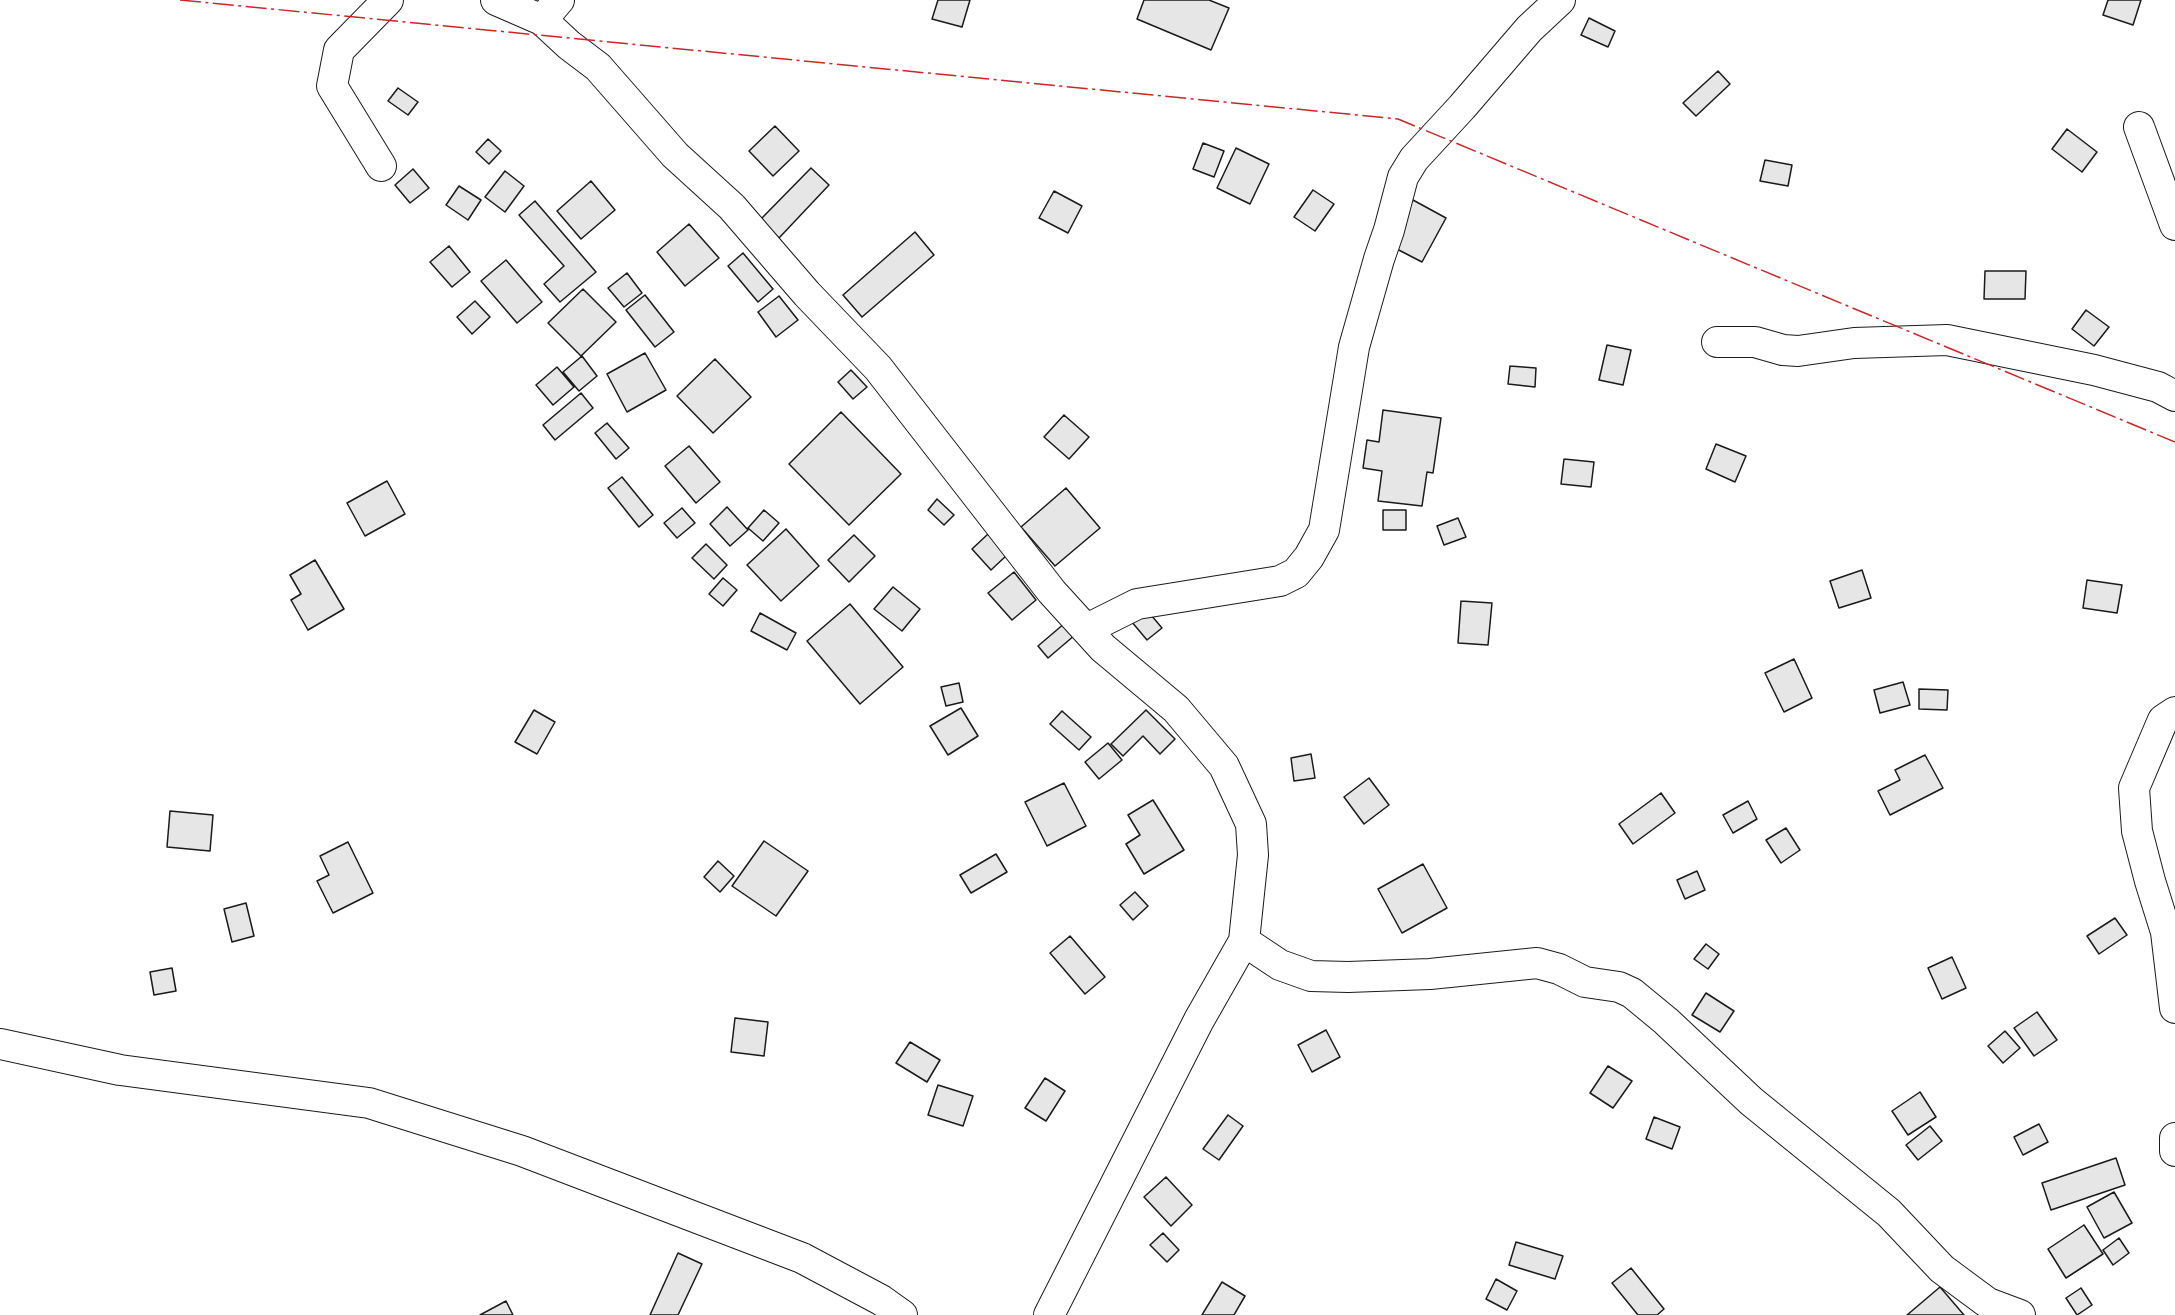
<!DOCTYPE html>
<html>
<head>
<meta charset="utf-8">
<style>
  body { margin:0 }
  canvas { display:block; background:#fff }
</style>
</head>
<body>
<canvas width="2175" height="1315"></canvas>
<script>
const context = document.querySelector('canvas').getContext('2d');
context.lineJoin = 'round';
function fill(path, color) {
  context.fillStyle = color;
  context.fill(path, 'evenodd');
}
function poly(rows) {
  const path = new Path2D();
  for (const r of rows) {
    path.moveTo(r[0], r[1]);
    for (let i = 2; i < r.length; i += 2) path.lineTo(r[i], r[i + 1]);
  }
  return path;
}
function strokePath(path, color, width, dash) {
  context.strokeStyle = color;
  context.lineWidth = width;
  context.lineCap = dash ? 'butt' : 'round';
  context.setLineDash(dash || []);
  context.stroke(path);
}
const building = poly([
  [938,0,970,0,962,27,932,19,938,0],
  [1144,0,1209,0,1229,8,1211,50,1137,19,1144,0],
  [2108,0,2141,0,2133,25,2103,15,2108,0],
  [1589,18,1615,31,1608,47,1581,35,1589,18],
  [1718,71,1730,84,1696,116,1683,103,1718,71],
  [398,88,418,102,408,115,388,101,398,88],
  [775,126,799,151,773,176,749,151,775,126],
  [2067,129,2097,152,2082,172,2052,149,2067,129],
  [488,139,501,151,489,164,476,152,488,139],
  [1203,143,1224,151,1214,177,1193,169,1203,143],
  [1236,148,1269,164,1250,204,1217,188,1236,148],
  [1765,160,1792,165,1788,186,1760,181,1765,160],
  [811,168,829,185,779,238,760,220,811,168],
  [413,169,429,188,410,203,395,185,413,169],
  [505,171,524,186,505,212,485,197,505,171],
  [591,181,615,210,581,239,557,211,591,181],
  [459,186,481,200,468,220,446,205,459,186],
  [1313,190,1334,204,1315,231,1294,217,1313,190],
  [1054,191,1082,206,1068,233,1039,218,1054,191],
  [1413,200,1446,218,1422,262,1391,246,1400,224,1413,200],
  [535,201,596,272,560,302,544,284,564,266,519,215,535,201],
  [689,224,719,258,685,286,657,252,689,224],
  [915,232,934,255,862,317,843,295,915,232],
  [449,246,470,272,452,287,430,262,449,246],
  [743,253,773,289,758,302,728,266,743,253],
  [506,260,542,302,517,323,481,281,506,260],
  [1985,271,2026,271,2025,299,1984,299,1985,271],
  [627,273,642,293,624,307,608,288,627,273],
  [583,289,616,322,581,356,548,323,583,289],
  [645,295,674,332,655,347,626,310,645,295],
  [779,296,798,320,776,337,758,312,779,296],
  [475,301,490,317,472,334,457,317,475,301],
  [2086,310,2109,327,2094,346,2072,329,2086,310],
  [1607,345,1631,350,1623,385,1599,380,1607,345],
  [645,353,666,390,627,412,607,374,645,353],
  [582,356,597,376,579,391,563,372,582,356],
  [715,359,751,397,713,433,677,396,715,359],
  [1510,366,1536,368,1535,387,1508,384,1510,366],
  [557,367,574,387,553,405,536,385,557,367],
  [851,370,867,387,853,399,838,382,851,370],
  [581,393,593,408,555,440,543,425,581,393],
  [1383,410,1441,418,1433,473,1427,472,1422,506,1378,501,1382,471,1363,468,1367,440,1379,442,1383,410],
  [841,412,901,474,849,525,789,464,841,412],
  [1064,415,1089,437,1069,459,1044,437,1064,415],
  [607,423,629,448,616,459,595,433,607,423],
  [1716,444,1746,456,1735,482,1706,469,1716,444],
  [689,446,720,482,696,503,665,466,689,446],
  [1564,459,1594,462,1591,487,1561,484,1564,459],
  [622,477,653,515,639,527,608,488,622,477],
  [387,481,405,514,365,536,347,503,387,481],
  [1066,488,1100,528,1055,566,1021,527,1066,488],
  [937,499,954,515,944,525,928,510,937,499],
  [727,507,748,530,730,546,710,524,727,507],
  [682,508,695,523,677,538,664,523,682,508],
  [764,510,779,523,763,541,748,528,764,510],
  [1383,510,1406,510,1406,530,1383,530,1383,510],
  [1458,518,1466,537,1444,545,1437,526,1458,518],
  [786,529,819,566,781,601,747,565,786,529],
  [988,534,1007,555,991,570,972,549,988,534],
  [854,535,875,556,849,582,828,560,854,535],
  [706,544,727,565,714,579,692,558,706,544],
  [315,560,344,609,308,630,291,600,301,594,290,575,315,560],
  [1862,570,1871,598,1839,608,1830,581,1862,570],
  [1014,572,1036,600,1012,620,988,593,1014,572],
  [723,578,737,590,723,606,709,594,723,578],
  [2087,580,2122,585,2117,613,2083,608,2087,580],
  [893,587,920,609,902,631,874,609,893,587],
  [1461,601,1492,603,1488,645,1458,643,1461,601],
  [850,604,903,667,860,704,807,641,850,604],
  [1146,609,1162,628,1147,640,1131,621,1146,609],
  [760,613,796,633,787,650,751,631,760,613],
  [1072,617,1082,629,1048,658,1038,646,1072,617],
  [1794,659,1812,698,1784,712,1765,673,1794,659],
  [1903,682,1910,705,1880,713,1874,690,1903,682],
  [959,683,963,702,946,706,941,687,959,683],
  [1919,689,1948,690,1947,710,1919,709,1919,689],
  [961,708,978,736,948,755,930,726,961,708],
  [534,710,555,722,537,754,515,742,534,710],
  [1146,710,1175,739,1160,754,1143,736,1123,756,1111,744,1146,710],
  [1062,711,1091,737,1079,750,1050,724,1062,711],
  [1108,743,1122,760,1099,779,1085,762,1108,743],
  [1311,754,1315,778,1294,781,1291,758,1311,754],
  [1925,755,1943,788,1890,815,1878,791,1900,780,1895,770,1925,755],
  [1369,778,1389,805,1364,824,1344,797,1369,778],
  [1064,783,1086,826,1047,846,1025,802,1064,783],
  [1661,793,1675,813,1633,844,1619,824,1661,793],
  [1153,800,1184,850,1144,874,1126,844,1140,835,1128,815,1153,800],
  [1748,801,1757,819,1733,833,1723,815,1748,801],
  [170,811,213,815,210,851,167,847,170,811],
  [1786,828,1800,850,1781,863,1766,840,1786,828],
  [764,841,808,871,776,916,732,886,764,841],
  [348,842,373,893,333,913,317,881,329,875,320,856,348,842],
  [996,854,1007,872,971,893,960,875,996,854],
  [718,861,734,876,720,892,704,877,718,861],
  [1423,864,1447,908,1402,933,1378,889,1423,864],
  [1697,871,1705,890,1685,899,1677,880,1697,871],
  [1135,892,1148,906,1133,920,1120,905,1135,892],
  [246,903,254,936,232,942,224,909,246,903],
  [2115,918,2127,935,2099,954,2087,936,2115,918],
  [1070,936,1105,977,1085,994,1050,953,1070,936],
  [1706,944,1719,954,1708,969,1694,959,1706,944],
  [1952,957,1966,988,1942,999,1928,968,1952,957],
  [172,968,176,991,154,995,150,972,172,968],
  [1706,993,1734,1011,1720,1032,1692,1015,1706,993],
  [2037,1012,2057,1040,2034,1056,2014,1028,2037,1012],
  [735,1018,768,1022,764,1056,731,1052,735,1018],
  [1326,1030,1340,1057,1312,1072,1298,1045,1326,1030],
  [2005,1031,2020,1048,2003,1063,1988,1046,2005,1031],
  [910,1042,940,1060,927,1082,896,1063,910,1042],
  [1608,1066,1632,1081,1613,1108,1590,1093,1608,1066],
  [1045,1078,1065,1091,1046,1121,1025,1108,1045,1078],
  [938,1085,973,1096,963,1126,928,1115,938,1085],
  [1920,1092,1936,1117,1908,1135,1892,1111,1920,1092],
  [1228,1115,1243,1126,1219,1160,1203,1149,1228,1115],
  [1654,1117,1680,1127,1672,1149,1646,1139,1654,1117],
  [2039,1124,2048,1142,2023,1155,2014,1137,2039,1124],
  [1930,1126,1942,1141,1918,1160,1906,1145,1930,1126],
  [2116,1158,2125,1185,2051,1210,2042,1183,2116,1158],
  [1166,1177,1192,1205,1171,1226,1144,1197,1166,1177],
  [2114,1192,2132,1223,2104,1238,2087,1207,2114,1192],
  [2084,1225,2103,1254,2066,1278,2048,1249,2084,1225],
  [1163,1233,1179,1250,1167,1262,1150,1245,1163,1233],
  [2119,1238,2129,1253,2113,1265,2103,1250,2119,1238],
  [1516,1242,1563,1256,1555,1279,1509,1265,1516,1242],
  [678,1253,702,1264,678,1315,650,1315,678,1253],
  [1631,1268,1664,1309,1657,1315,1638,1315,1612,1283,1631,1268],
  [1496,1279,1517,1291,1507,1310,1486,1299,1496,1279],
  [1222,1282,1245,1296,1234,1315,1202,1315,1222,1282],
  [1940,1287,1964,1315,1907,1315,1940,1287],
  [2081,1288,2092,1305,2077,1315,2066,1298,2081,1288],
  [506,1301,513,1315,480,1315,506,1301]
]);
const minor = poly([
  [496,0,542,20,559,0],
  [542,20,569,45,598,67,675,155,732,207,807,294,878,368,1052,592,1103,648,1176,709,1224,766,1251,824,1253,855,1244,941,1199,1020,1049,1315],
  [2139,127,2175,225],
  [381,166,332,86,339,50,388,0],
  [1717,342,1755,342,1783,350,1798,351,1854,343,1947,340,2094,370,2158,387,2175,396],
  [1087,629,1137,604,1280,581,1296,573,1309,557,1324,530,1354,347,1379,259,1389,230,1403,177,1414,159,1462,107,1529,29,1560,0],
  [2175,712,2163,720,2134,788,2137,831,2150,881,2166,932,2175,1008],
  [1244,941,1280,965,1311,976,1348,977,1430,974,1537,963,1559,969,1585,982,1619,987,1632,993,1666,1021,1751,1101,1889,1213,1942,1269,1988,1303,2020,1315],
  [0,1044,120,1070,369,1103,522,1151,802,1258,881,1300,902,1315],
  [2175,1138,2175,1151]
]);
const power = poly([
  [180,0,1398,119,2175,442]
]);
fill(building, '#e6e6e6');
strokePath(building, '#1a1a1a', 1.5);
strokePath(minor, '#1a1a1a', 32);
strokePath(minor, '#fff', 30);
strokePath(power, '#c62828', 1.5, [21, 4.5, 3, 4.5]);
</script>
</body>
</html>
